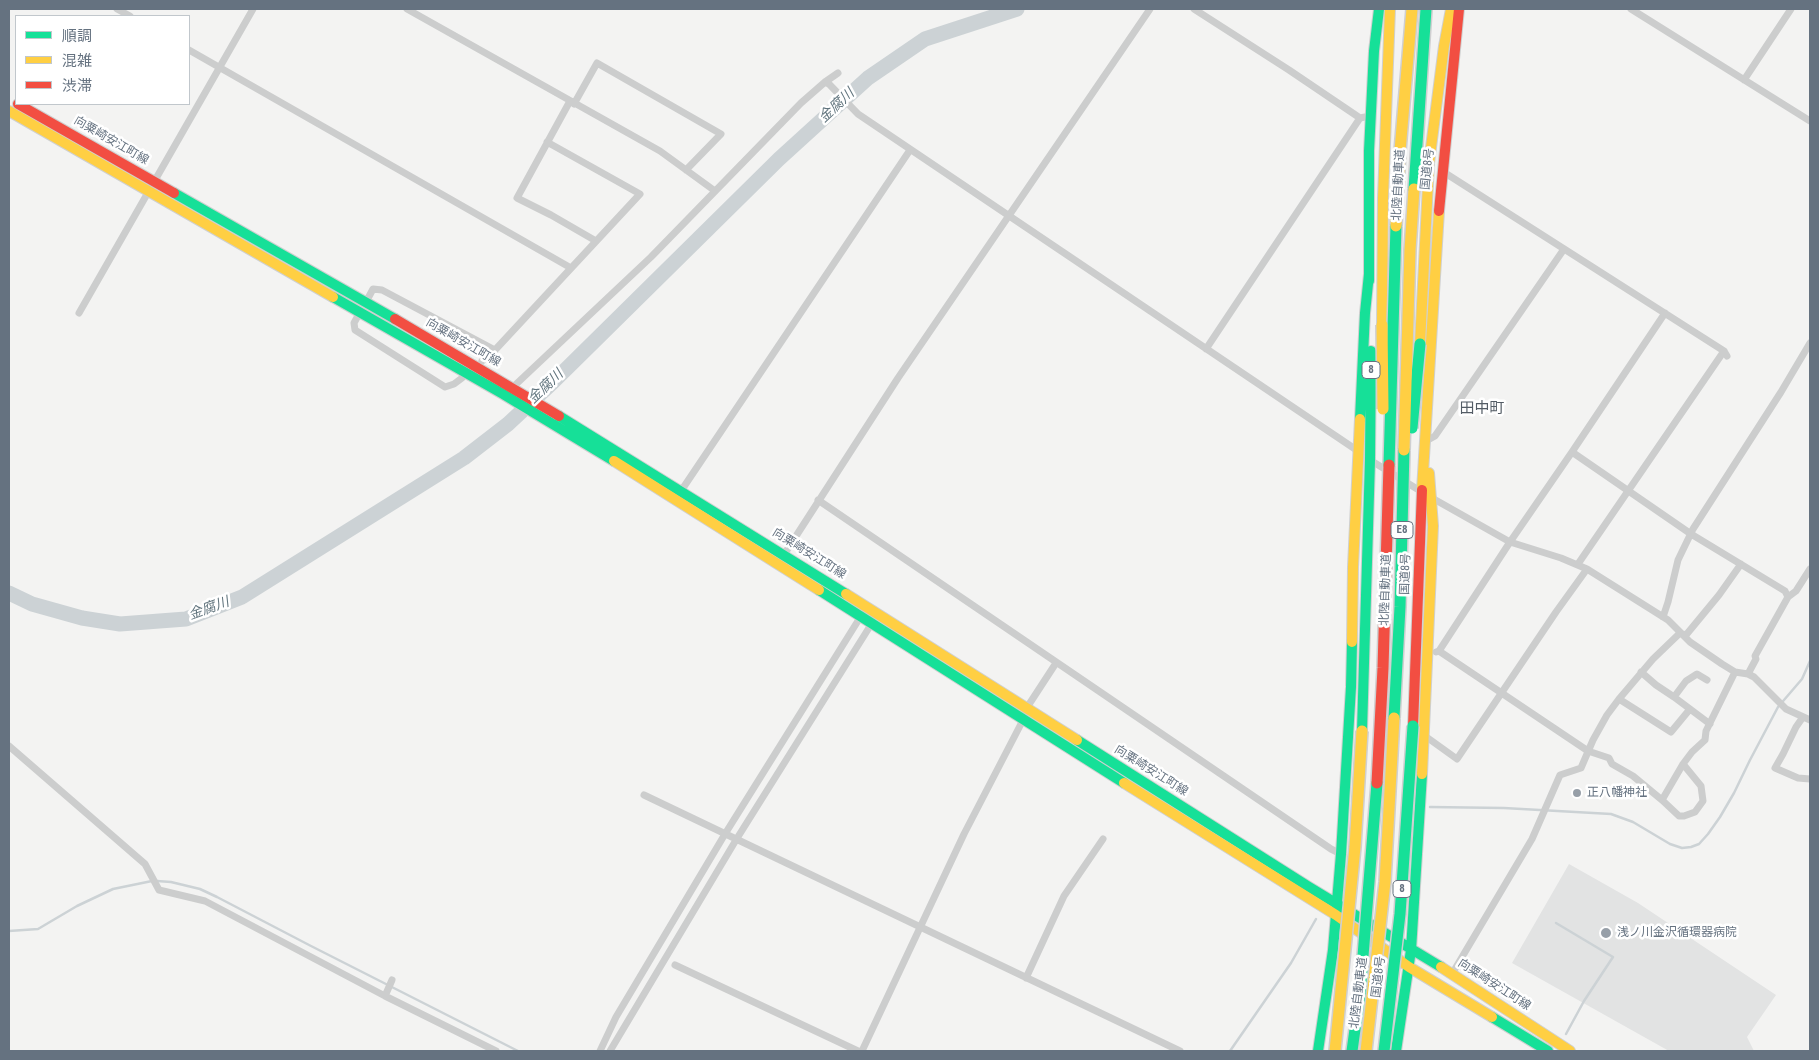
<!DOCTYPE html>
<html>
<head>
<meta charset="utf-8">
<style>
  body { margin:0 }
  #map { position:relative; width:1819px; height:1060px; overflow:hidden; background:#f3f3f2; font-family:"Roboto Condensed","Noto Sans JP",sans-serif }
  canvas { display:block }
  .frame { position:absolute; inset:0; border:10px solid #657280; pointer-events:none }
  .legend { position:absolute; left:15px; top:15px; width:175px; height:90px; box-sizing:border-box; background:#fff; border:1px solid #c1c7cc; margin:0; padding:6px 9px; list-style:none; font-size:15px; color:#657280 }
  .legend li { display:flex; align-items:center; gap:10px; height:25px }
  .legend b { width:25px; border:1px solid #c1c7cc }
</style>
</head>
<body>
<div id="map">
<canvas width="1819" height="1060"></canvas>
<div class="frame"></div>
<ul class="legend">
<li><b style="height:6px;background:#16e098"></b>順調</li>
<li><b style="height:6px;background:#ffcf43"></b>混雑</li>
<li><b style="height:6px;background:#f24e42"></b>渋滞</li>
</ul>
</div>
<script>
const context = document.querySelector('canvas').getContext('2d');
context.lineJoin = 'round';
function fill(path, color) {
  context.fillStyle = color;
  context.fill(path, 'evenodd');
}
function poly(rows) {
  const path = new Path2D();
  for (const r of rows) {
    path.moveTo(r[0], r[1]);
    for (let i = 2; i < r.length; i += 2) path.lineTo(r[i], r[i + 1]);
  }
  return path;
}
function strokePath(path, color, width, dash) {
  context.strokeStyle = color;
  context.lineWidth = width;
  context.lineCap = dash ? 'butt' : 'round';
  context.setLineDash(dash || []);
  context.stroke(path);
}
function label(font, color, halo, rows, align = 'center') {
  context.font = font + ' "Roboto Condensed","Noto Sans JP",sans-serif';
  context.lineWidth = 5;
  context.setLineDash([]);
  context.textBaseline = 'middle';
  context.strokeStyle = halo;
  context.fillStyle = color;
  for (const [text, x, y, turn = 0] of rows) {
    context.save();
    context.translate(x, y);
    context.rotate((+turn || 0) * Math.PI / 180);
    context.textAlign = isNaN(turn) ? turn : align;
    if (halo) context.strokeText(text, 0, 0);
    context.fillText(text, 0, 0);
    context.restore();
  }
}
const built = poly([
  [1569,864,1638,903,1776,995,1747,1037,1754,1051,1669,1051,1512,963]
]);
const stream = poly([
  [1430,807,1504,808,1611,814,1633,822,1670,844,1682,848,1691,847,1699,844,1708,834,1720,817,1734,793,1750,760,1778,707,1802,679,1810,661],
  [157,881,171,882,200,889,217,897,311,946,518,1051],
  [1556,923,1613,957,1584,1001,1566,1034],
  [9,931,38,929,77,906,113,889,152,881],
  [1230,1051,1291,963,1316,919]
]);
const river = poly([
  [9,593,32,604,82,618,120,624,186,619,242,597,464,458,508,424,553,382,779,159,868,78,925,39,1017,9]
]);
const street = poly([
  [117,9,130,16],
  [407,9,660,151,715,191],
  [1194,9,1289,70,1360,118,1365,117],
  [1631,9,1810,121],
  [189,50,571,268],
  [1744,80,1791,9],
  [825,82,829,84,858,114,1358,451],
  [570,101,517,198,551,215,596,241],
  [574,104,597,63,721,134,686,170],
  [1442,171,1724,351,1727,356],
  [366,302,373,289,382,290,495,350,640,194,547,142],
  [360,312,354,323,355,330,445,387,454,384,462,378],
  [79,313,253,9],
  [1206,349,1360,118],
  [482,361,495,350],
  [512,388,651,257,801,103,825,82,838,73],
  [1426,441,1435,436,1564,249],
  [1572,452,1691,534,1785,591,1788,597,1755,656,1756,659,1748,674],
  [1370,460,1422,492],
  [679,494,910,150],
  [1432,498,1510,542,1561,558,1587,569,1668,620,1690,642,1722,664,1735,672,1748,674,1754,677,1786,709,1810,720],
  [818,500,1331,849,1341,854],
  [778,564,898,378,1150,9],
  [1578,564,1724,351],
  [1788,597,1796,591,1810,569],
  [1663,617,1668,602,1678,560,1693,529,1781,392,1810,343],
  [1439,651,1588,751,1609,758,1612,764,1633,776,1662,800,1683,764,1692,752,1705,740,1706,731,1735,672],
  [1436,652,1439,651,1510,542,1572,452,1665,313],
  [1641,672,1656,685,1674,697,1710,724],
  [1674,697,1686,681,1697,674,1707,680],
  [1619,699,1671,732,1690,709],
  [1803,717,1796,727,1783,754,1775,768,1798,778,1810,779],
  [1425,736,1457,759,1556,612,1587,569],
  [9,746,145,864,159,890,205,901,385,996,496,1051],
  [644,795,1180,1051],
  [1662,800,1679,816,1684,816,1695,812,1703,801,1701,786,1683,764],
  [675,965,858,1051],
  [1452,974,1532,839,1560,775,1581,768,1593,740,1607,715,1619,699,1653,659,1680,633,1686,635,1719,595,1741,564],
  [1026,978,1064,896,1103,839],
  [385,996,392,980],
  [600,1051,616,1017,725,834,861,616,872,611,872,623,736,840,610,1051],
  [862,1051,964,834,1023,720,1026,709,1056,663]
]);
const fast = poly([
  [174,193,395,319],
  [1369,281,1369,151,1374,51,1379,9],
  [333,297,503,394,614,461],
  [559,416,846,594],
  [1360,419,1365,313,1369,274],
  [819,590,1124,783],
  [1362,731,1370,460,1371,351],
  [1077,740,1309,887,1441,967],
  [1492,1017,1548,1051],
  [1318,1051,1333,950,1341,854,1351,687,1352,642],
  [1396,1051,1411,950,1422,774]
]);
const slow = poly([
  [9,111,333,297],
  [1382,325,1383,198,1390,9],
  [1420,344,1429,163,1444,46,1451,9],
  [614,461,819,590],
  [1422,490,1439,211],
  [846,594,1077,740],
  [1352,642,1353,567,1360,419],
  [1422,774,1433,526,1429,473],
  [1124,783,1336,915,1409,967,1492,1017],
  [1441,967,1570,1051]
]);
const jam = poly([
  [18,104,174,193],
  [1439,211,1459,9],
  [395,319,559,416],
  [1413,726,1422,490]
]);
const fastBridge = poly([
  [1414,189,1426,9],
  [1412,428,1420,344],
  [1389,465,1396,226],
  [1394,718,1400,607,1404,450],
  [1352,1051,1360,993,1377,783],
  [1384,1051,1400,914,1413,726]
]);
const slowBridge = poly([
  [1396,226,1400,151,1412,9],
  [1382,325,1383,409],
  [1404,450,1410,250,1414,189],
  [1335,1051,1355,847,1362,731],
  [1366,1051,1385,882,1394,718]
]);
const jamBridge = poly([
  [1377,783,1383,668,1389,465]
]);
const markers = [
  [1577,793,5,"#979fa8"],
  [1606,933,6,"#979fa8"]
];
const shields = [
  [1371,370,18],
  [1402,530,22],
  [1402,889,18]
];
const shieldNames = [
  ["8",1371,370],
  ["E8",1402,530],
  ["8",1402,889]
];
const streetNames = [
  ["向粟崎安江町線",111,141,30],
  ["国道8号",1428,169,-84],
  ["北陸自動車道",1399,185,-87],
  ["向粟崎安江町線",463,343,30],
  ["向粟崎安江町線",809,554,32],
  ["国道8号",1406,574,-88],
  ["北陸自動車道",1386,590,-88],
  ["向粟崎安江町線",1151,771,32],
  ["国道8号",1379,977,-83],
  ["向粟崎安江町線",1494,985,33],
  ["北陸自動車道",1359,993,-83]
];
const poiNames = [
  ["正八幡神社",1587,793],
  ["浅ノ川金沢循環器病院",1617,933]
];
const waterNames = [
  ["金腐川",837,106,-43],
  ["金腐川",546,387,-44],
  ["金腐川",209,609,-20]
];
const quarterNames = [
  ["田中町",1482,409]
];
fill(built, '#e2e3e3');
strokePath(stream, '#ccd2d5', 2.5);
strokePath(river, '#ccd2d5', 15);
strokePath(fast, '#cfd0d0', 12);
strokePath(slow, '#cfd0d0', 12);
strokePath(jam, '#cfd0d0', 12);
strokePath(street, '#cccdcd', 7);
strokePath(fast, '#16e098', 10);
strokePath(slow, '#ffcf43', 10);
strokePath(jam, '#f24e42', 10);
strokePath(fastBridge, '#cfcfd0', 14, []);
strokePath(slowBridge, '#cfcfd0', 14, []);
strokePath(jamBridge, '#cfcfd0', 14, []);
strokePath(fastBridge, '#16e098', 11);
strokePath(slowBridge, '#ffcf43', 11);
strokePath(jamBridge, '#f24e42', 11);
for (const [x, y, r, color] of markers) {
  const dot = new Path2D();
  dot.arc(x, y, r, 0, 2 * Math.PI);
  context.fillStyle = color;
  context.fill(dot);
  strokePath(dot, '#fff', 2);
}
for (const [x, y, w] of shields) {
  const box = new Path2D();
  box.roundRect(x - w / 2, y - 8.5, w, 17, 4);
  context.fillStyle = '#fff';
  context.fill(box);
  strokePath(box, '#657280', 1);
}
label('bold 11px', '#657280', null, shieldNames);
label('12px', '#657280', '#fff', streetNames);
label('12px', '#657280', '#fff', poiNames, 'left');
label('italic 14px', '#61747d', '#fff', waterNames);
label('15px', '#535c65', '#fff', quarterNames);
</script>
</body>
</html>
